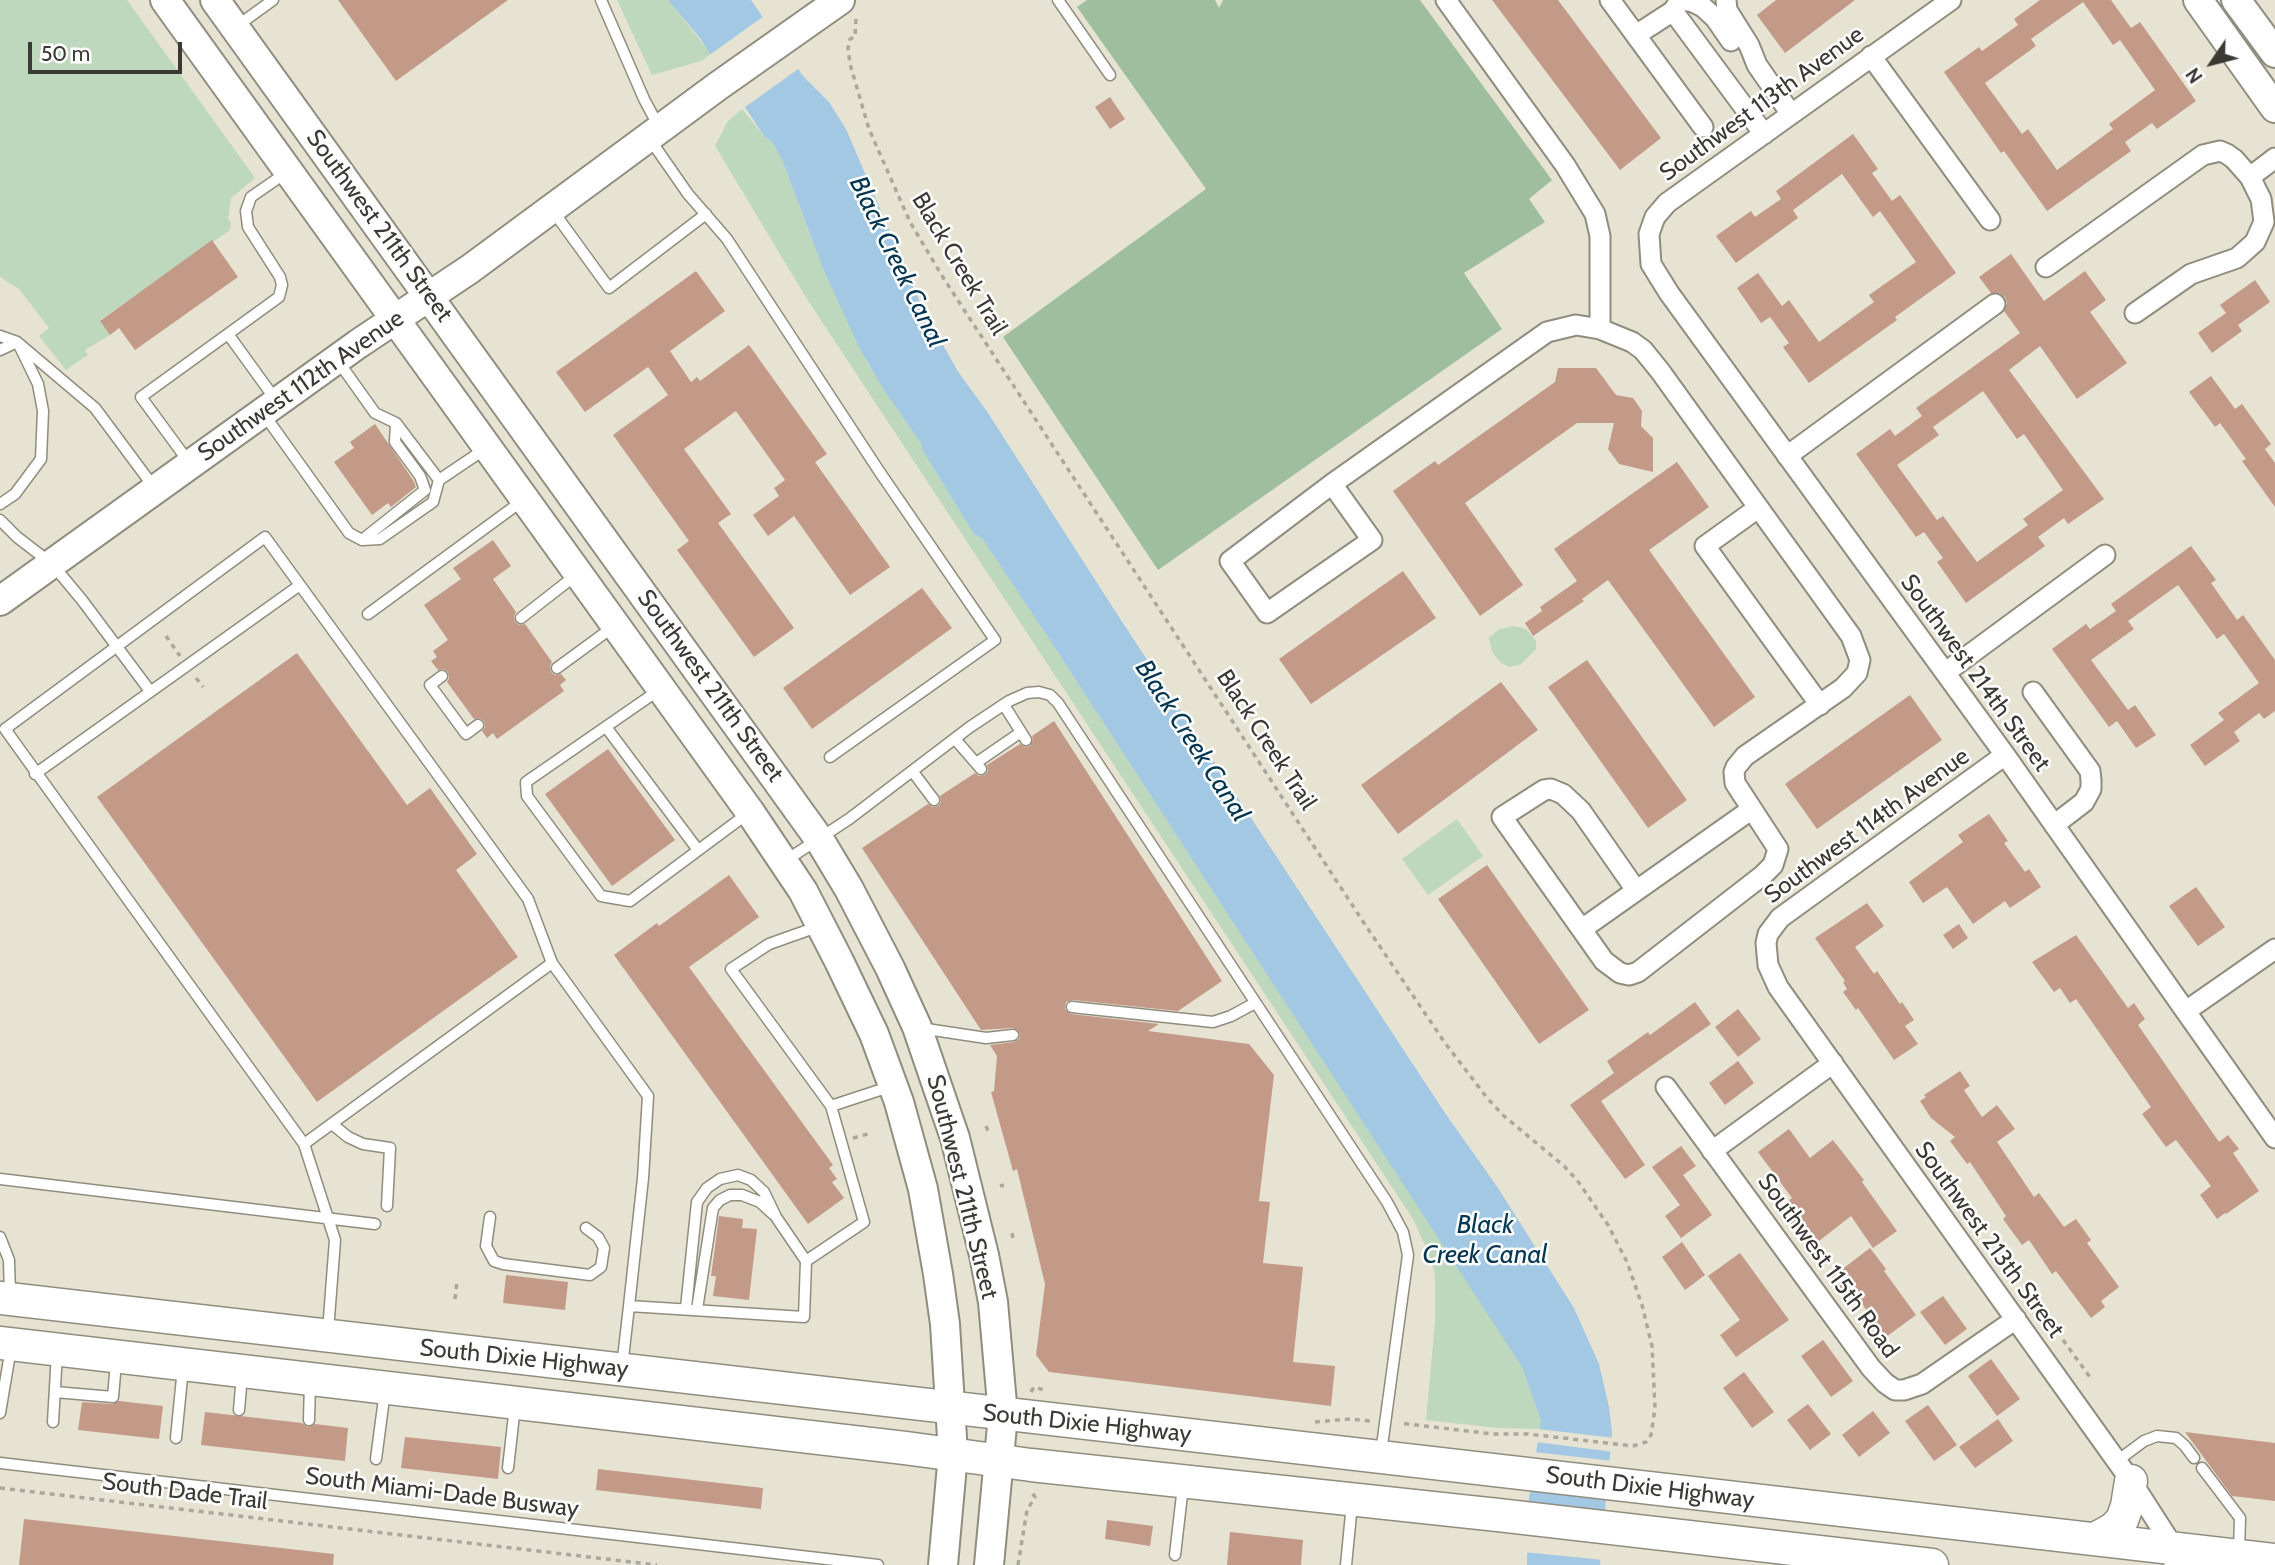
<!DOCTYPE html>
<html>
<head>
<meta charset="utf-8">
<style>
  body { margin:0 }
  #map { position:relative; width:2275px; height:1565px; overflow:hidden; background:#e6e3d3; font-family:Cabin,sans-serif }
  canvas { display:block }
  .north { position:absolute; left:2177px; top:28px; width:70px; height:70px; -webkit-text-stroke:5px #fff; paint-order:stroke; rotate:235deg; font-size:19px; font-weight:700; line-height:28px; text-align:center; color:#3b3933 }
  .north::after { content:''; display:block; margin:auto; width:24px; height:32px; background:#3b3933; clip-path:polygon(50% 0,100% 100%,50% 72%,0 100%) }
  .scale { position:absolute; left:28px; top:42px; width:154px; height:32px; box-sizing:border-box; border:4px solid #3b3933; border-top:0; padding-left:9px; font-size:21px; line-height:24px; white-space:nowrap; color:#3b3933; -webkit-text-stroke:5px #fff; paint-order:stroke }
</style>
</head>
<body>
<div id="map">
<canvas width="2275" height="1565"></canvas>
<div class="north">N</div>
<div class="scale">50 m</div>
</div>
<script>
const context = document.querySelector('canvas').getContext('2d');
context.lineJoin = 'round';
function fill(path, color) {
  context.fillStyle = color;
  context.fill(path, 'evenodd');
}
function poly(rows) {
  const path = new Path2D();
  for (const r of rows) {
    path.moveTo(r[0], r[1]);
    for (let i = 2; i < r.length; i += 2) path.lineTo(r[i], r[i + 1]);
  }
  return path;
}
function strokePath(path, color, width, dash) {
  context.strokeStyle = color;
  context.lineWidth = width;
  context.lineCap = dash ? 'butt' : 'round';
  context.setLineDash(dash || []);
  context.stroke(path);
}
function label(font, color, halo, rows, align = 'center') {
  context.font = font + ' Cabin,sans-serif';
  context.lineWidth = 5;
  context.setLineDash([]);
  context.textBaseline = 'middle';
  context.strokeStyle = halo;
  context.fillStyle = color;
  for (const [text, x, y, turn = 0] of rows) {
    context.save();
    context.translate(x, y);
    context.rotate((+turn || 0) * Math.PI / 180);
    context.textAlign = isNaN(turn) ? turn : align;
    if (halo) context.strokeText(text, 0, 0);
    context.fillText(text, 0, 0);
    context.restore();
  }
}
const green = poly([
  [0,0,127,0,255,178,231,198,228,219,231,222,230,230,100,320,110,335,85,350,88,355,66,370,39,336,49,328,19,289,0,277],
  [617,0,668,0,711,54,701,61,652,75],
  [742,109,764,136,773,143,783,162,824,271,869,366,922,443,923,451,974,534,982,537,1055,648,1499,1330,1522,1367,1541,1421,1541,1429,1498,1428,1426,1420,1435,1323,1435,1274,1428,1252,1413,1219,807,299,715,146,728,121],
  [1513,626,1526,629,1536,641,1536,649,1520,665,1509,667,1500,662,1492,652,1489,638,1498,630],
  [1457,819,1483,856,1428,895,1402,859]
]);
const forest = poly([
  [1087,0,1215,0,1219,8,1223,0,1420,0,1552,180,1529,199,1545,222,1464,273,1502,329,1158,570,1003,337,1206,189,1077,7]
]);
const water = poly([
  [668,0,751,0,803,76,829,102,846,129,922,307,957,370,988,413,1117,614,1445,1113,1498,1188,1574,1308,1599,1364,1609,1407,1612,1432,1600,1565,1527,1565,1528,1504,1541,1421,1522,1367,1055,648,982,538,974,534,923,451,921,443,884,390,861,351,824,271,783,162,773,143,764,136,699,37]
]);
const pier = poly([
  [764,16,801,67,741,110,708,56],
  [1538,1429,1615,1438,1614,1452,1536,1442],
  [1535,1452,1613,1461,1609,1500,1528,1491],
  [1525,1505,1607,1514,1603,1560,1524,1552]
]);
const building = poly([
  [338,0,508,0,396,81],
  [1492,0,1558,0,1661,138,1620,170],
  [1776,0,1855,0,1785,53,1757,15],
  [2040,0,2111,0,2131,28,2140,22,2196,101,2157,129,2152,123,2125,142,2131,151,2047,211,2004,151,2001,153,1944,72,1979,47,1982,51,2018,25,2014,19],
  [2083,2,2113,45,2120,40,2155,90,2109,124,2113,129,2057,170,2028,129,2022,134,1985,83,2036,46,2031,39],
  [1110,97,1125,119,1110,129,1095,107],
  [1853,134,1878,169,1872,173,1892,201,1900,195,1956,273,1895,317,1897,320,1809,383,1783,347,1789,343,1770,317,1761,323,1737,288,1758,273,1782,306,1789,300,1819,342,1874,302,1869,295,1916,262,1880,211,1873,217,1842,174,1793,210,1798,218,1736,263,1716,236,1751,211,1755,217,1781,199,1776,191],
  [212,240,238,277,135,350,119,328,110,335,100,321],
  [2011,254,2044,301,2085,271,2106,300,2090,312,2127,363,2077,399,2040,346,2009,370,2104,499,2068,524,2064,518,2038,537,2045,546,1966,603,1937,562,1943,558,1924,532,1916,537,1856,454,1890,429,1895,436,1922,416,1916,408,2020,333,2004,311,2007,303,2005,297,1999,293,1991,293,1979,277],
  [1983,391,2017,439,2024,434,2063,490,2023,519,2028,525,1977,562,1943,516,1937,520,1897,465,1939,435,1933,427],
  [696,271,725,311,670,351,691,382,697,377,700,381,749,345,827,454,815,462,890,567,850,595,794,516,768,536,753,515,779,496,774,488,785,480,736,411,684,449,731,514,718,523,794,628,754,657,677,550,689,541,613,435,668,395,648,367,585,412,556,372],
  [2255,280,2270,302,2238,325,2242,331,2212,353,2198,333,2226,313,2220,305],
  [1558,368,1596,368,1616,395,1633,398,1642,411,1641,426,1653,438,1653,472,1619,464,1608,449,1614,423,1577,423,1465,503,1523,585,1480,616,1393,491,1435,461,1438,465,1555,382],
  [2211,376,2235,409,2242,404,2271,444,2265,449,2275,463,2275,507,2242,461,2246,459,2220,423,2215,427,2189,392],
  [375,424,413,480,416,487,391,507,388,503,372,515,334,462,354,448,350,442],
  [1677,462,1709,507,1649,550,1755,697,1714,727,1608,580,1582,599,1584,601,1533,636,1525,623,1542,611,1540,607,1577,581,1554,549],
  [493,540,511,566,493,579,516,612,514,616,515,622,519,625,525,624,552,662,550,666,551,672,555,675,561,674,566,680,560,685,564,691,497,739,493,733,487,738,482,731,485,727,484,721,480,718,474,719,447,682,449,678,448,672,444,669,438,670,431,661,437,657,433,651,448,640,424,605,461,579,453,568],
  [2191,546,2216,580,2211,583,2237,620,2243,615,2275,660,2275,711,2264,719,2259,713,2234,732,2240,741,2205,766,2190,745,2224,720,2218,713,2259,683,2224,634,2217,639,2178,585,2128,621,2134,629,2091,660,2128,710,2135,705,2156,735,2136,748,2117,721,2109,727,2052,649,2086,624,2090,629,2116,611,2111,604],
  [1403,571,1436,618,1311,704,1279,659],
  [922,588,952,628,812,729,783,688],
  [297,653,407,805,430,788,477,854,456,870,518,957,317,1102,97,797],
  [1587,660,1687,800,1648,828,1548,687],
  [1501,682,1538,730,1398,834,1361,785],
  [1910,695,1942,740,1817,829,1785,784],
  [1054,721,1222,981,1178,1011,1073,1000,1066,1002,1065,1009,1071,1014,1159,1024,1148,1031,1249,1044,1274,1075,1259,1201,1270,1202,1263,1263,1303,1267,1293,1362,1335,1366,1331,1406,1049,1372,1036,1355,1045,1284,1017,1169,1013,1171,991,1092,994,1091,997,1056,990,1045,1014,1042,1019,1039,1020,1034,1013,1028,981,1030,862,848,928,804,932,807,938,806,941,802,940,796,975,773,979,776,985,775,988,771,987,765,1020,744,1026,747,1030,746,1033,740,1032,736],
  [608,749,675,840,612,886,545,794],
  [1989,814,2008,841,2004,843,2025,872,2029,869,2041,887,2010,908,2005,901,1973,924,1947,887,1923,903,1909,882,1963,842,1958,835],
  [1487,865,1589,1010,1539,1044,1438,899],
  [729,875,759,917,689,967,833,1165,829,1168,837,1179,832,1182,844,1198,808,1224,614,955,657,923,659,926],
  [2196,887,2225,927,2198,946,2169,906],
  [1867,903,1884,926,1855,947,1874,974,1877,971,1900,1004,1902,1002,1914,1020,1905,1026,1918,1044,1894,1060,1858,1008,1856,1010,1843,992,1847,989,1843,982,1845,981,1815,938],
  [1959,924,1968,938,1953,949,1943,935],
  [2076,935,2128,1008,2134,1003,2145,1019,2138,1025,2219,1142,2228,1135,2239,1149,2233,1153,2259,1191,2226,1214,2225,1213,2217,1219,2200,1195,2211,1186,2176,1140,2166,1147,2142,1114,2151,1107,2076,999,2070,1003,2060,988,2054,992,2032,962],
  [1695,1002,1711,1024,1601,1101,1645,1165,1625,1179,1570,1105,1614,1073,1607,1061,1648,1032,1650,1035],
  [1738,1009,1761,1039,1738,1057,1715,1027],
  [1738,1061,1754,1083,1725,1105,1709,1083],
  [1960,1071,1970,1086,1964,1090,1982,1117,1997,1105,2015,1129,1997,1142,2034,1197,2039,1193,2064,1227,2076,1219,2091,1240,2087,1243,2119,1287,2101,1301,2105,1307,2091,1318,2056,1271,2052,1274,2029,1240,2022,1245,2003,1219,2006,1216,1970,1162,1967,1164,1950,1141,1955,1137,1931,1118,1920,1101,1926,1097,1924,1095],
  [1789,1129,1810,1158,1833,1140,1864,1180,1862,1182,1897,1231,1873,1248,1851,1216,1810,1248,1779,1208,1792,1198,1758,1152],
  [1681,1146,1696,1166,1683,1175,1712,1215,1681,1238,1665,1216,1680,1205,1652,1167],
  [719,1216,743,1219,742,1228,757,1229,749,1300,713,1296,716,1276,711,1276],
  [1682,1242,1705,1275,1685,1290,1662,1257],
  [1870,1248,1886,1269,1884,1271,1916,1315,1886,1337,1854,1293,1847,1298,1832,1277],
  [1740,1253,1789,1320,1736,1357,1720,1335,1740,1320,1708,1276],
  [506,1275,568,1282,565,1310,503,1303],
  [1943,1296,1967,1329,1945,1345,1920,1312],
  [1823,1340,1853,1381,1831,1397,1801,1356],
  [1991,1359,2020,1399,1997,1416,1968,1376],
  [1744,1372,1774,1412,1752,1428,1723,1388],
  [119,1401,163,1406,159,1439,78,1430,82,1402,112,1404],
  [1808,1404,1831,1434,1810,1450,1787,1420],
  [1928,1405,1957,1445,1934,1461,1905,1421],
  [1873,1411,1890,1433,1859,1457,1842,1435],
  [205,1412,302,1423,308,1427,315,1424,348,1428,345,1461,201,1445],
  [1998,1419,2013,1441,1975,1468,1959,1447],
  [2185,1432,2275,1443,2275,1501,2232,1496],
  [405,1437,501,1447,498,1479,401,1468],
  [598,1469,763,1488,761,1509,596,1490],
  [24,1519,334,1554,333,1565,19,1565],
  [1107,1520,1153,1526,1150,1546,1105,1539],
  [1230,1532,1303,1540,1301,1565,1227,1565]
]);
const path = poly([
  [856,19,855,37,850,39,848,48,850,64,869,129,910,222,944,279,1362,920,1445,1043,1488,1099,1504,1116,1564,1166,1577,1180,1608,1225,1627,1262,1642,1305,1652,1346,1655,1408,1651,1435,1646,1442,1633,1446,1528,1434,1493,1434,1399,1423],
  [166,636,180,656],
  [196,678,203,687],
  [986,1126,988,1131],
  [853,1138,868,1134],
  [1000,1186,1004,1185],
  [1012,1233,1013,1239],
  [455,1299,457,1281],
  [2063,1340,2092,1380],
  [1031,1392,1034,1387,1044,1390],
  [1315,1422,1350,1419,1370,1421],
  [0,1488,657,1565],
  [1018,1565,1027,1510,1035,1497,1031,1491]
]);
const service = poly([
  [601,0,644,99,659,127],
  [1058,0,1110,75],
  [237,26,273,0],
  [649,138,688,194,727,239,879,471,995,640,830,757],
  [553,211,609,288,706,214],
  [228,334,275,399],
  [0,336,17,342,95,408,153,486],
  [0,350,17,342],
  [263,413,349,533,362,540,380,539,433,502,439,480,396,423,375,413,338,361],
  [188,461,141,397,279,297,282,285,280,277,248,227,246,211,251,197,287,172],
  [439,480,485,449],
  [0,504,15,494,41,459,43,411,38,384,19,345],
  [0,520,17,537,52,564,82,600,150,691],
  [362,540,425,490,420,476,395,442,396,423],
  [368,614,522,501],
  [521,618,576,575],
  [557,668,613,627],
  [442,676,430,685,466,734,478,725],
  [659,690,526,782,527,796,601,896,630,901,747,814],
  [1004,705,1026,740],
  [606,727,698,850],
  [955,739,981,769],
  [976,763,1021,732],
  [913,772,934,800],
  [35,774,300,585],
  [785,861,849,819,970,727,1009,701,1027,693,1039,692,1050,695,1058,703,1387,1202,1403,1232,1408,1255,1381,1453],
  [817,927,769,944,731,969,831,1106],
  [1072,1007,1213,1022,1231,1016,1255,1003],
  [920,1028,986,1038,1013,1035],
  [332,1124,348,1137,363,1144,390,1148,387,1206],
  [304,1144,5,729,265,537,528,899,552,963],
  [0,1179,375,1224],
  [490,1217,486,1246,494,1261,503,1264,590,1275,601,1267,604,1248,598,1237,586,1228],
  [0,1237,9,1260,10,1296],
  [686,1308,697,1202,707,1188,720,1179,738,1175,751,1180,764,1192,776,1217,806,1261],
  [697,1309,713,1208,720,1200,730,1195,742,1195,760,1202,773,1214],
  [328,1331,335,1240,304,1144,552,963,648,1096,643,1178,629,1306],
  [622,1367,629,1306,804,1317,806,1261,864,1222,831,1106,889,1087],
  [55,1392,113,1397,116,1362],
  [239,1410,242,1375],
  [0,1413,11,1348],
  [309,1420,310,1383],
  [53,1422,57,1353],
  [176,1438,183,1368],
  [376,1459,385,1391],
  [2117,1461,2144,1441,2157,1436,2176,1438,2185,1446,2194,1458],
  [0,1463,878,1565],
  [508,1468,515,1406],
  [2202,1468,2240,1518,2239,1551],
  [1175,1555,1183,1486],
  [1346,1565,1352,1504]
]);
const minor = poly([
  [1446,0,1565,165,1595,214,1600,236,1600,329],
  [1610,0,1703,127],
  [1680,0,1673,11,1764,134],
  [1681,0,1693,2,1703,7,1715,18,1731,41],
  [1726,0,1727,10,1749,45,1757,65,1791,114],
  [1951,0,1667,203,1655,217,1649,234,1651,264,1669,293,2005,755,2275,1138],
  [1636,35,1673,11],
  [1871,56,1990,220],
  [2250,177,2275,158],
  [2046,267,2203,155,2220,151,2227,154,2234,159,2250,177,2261,199,2264,222,2255,242,2237,258,2191,274,2135,313],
  [1787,456,1995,304],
  [1332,484,1372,540,1267,613,1230,561,1332,484,1547,332,1576,325,1600,329,1632,342,1643,350,1660,371,1851,636,1860,660,1857,673,1843,688,1745,756,1736,767,1734,772,1735,783,1778,849,1773,865,1763,875,1638,972,1629,975,1620,973,1604,961,1502,817,1544,790,1551,789,1563,794,1581,811,1636,890],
  [1758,508,1705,546,1820,705],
  [1946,672,2105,555],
  [2033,692,2090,771,2091,780,2091,789,2084,802,2054,825],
  [2005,755,1780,918,1768,934,1766,943,1768,965,1778,987,2131,1481,2174,1548,2174,1565],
  [1582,929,1752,809],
  [2186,1011,2275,949],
  [1666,1087,1871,1368,1885,1383,1895,1390,1904,1390,1922,1384,2016,1319],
  [1712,1151,1833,1063]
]);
const secondary = poly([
  [165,0,750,812,803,891,839,961,874,1034,899,1102,923,1189,938,1274,945,1324,953,1454,943,1565],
  [215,0,819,839,849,889,890,968,917,1027,955,1138,984,1255,993,1302,1003,1415,989,1565],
  [2198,0,2275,108],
  [2236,0,2275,53],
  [0,601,358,344,470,269,718,86,840,0]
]);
const trunk = poly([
  [0,1298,2275,1560],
  [0,1343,905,1448,1031,1465,1498,1515,1932,1565],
  [2095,1539,2113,1529,2122,1520,2127,1506,2131,1481]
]);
const streetNames = [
  ["Southwest 113th Avenue",1762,104,-36],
  ["Southwest 211th Street",379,226,54],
  ["Black Creek Trail",959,264,59],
  ["Southwest 112th Avenue",301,386,-35],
  ["Southwest 214th Street",1975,673,54],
  ["Southwest 211th Street",710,686,54],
  ["Black Creek Trail",1266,740,57],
  ["Southwest 114th Avenue",1867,826,-36],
  ["Southwest 211th Street",962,1187,76],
  ["Southwest 213th Street",1989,1240,54],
  ["Southwest 115th Road",1828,1266,54],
  ["South Dixie Highway",524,1359,6],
  ["South Dixie Highway",1087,1424,6],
  ["South Dixie Highway",1650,1488,7],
  ["South Dade Trail",185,1492,7],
  ["South Miami-Dade Busway",442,1493,7]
];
const waterNames = [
  ["Black Creek Canal",897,262,64],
  ["Black Creek Canal",1192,741,57],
  ["Black",1485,1225],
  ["Creek Canal",1485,1255]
];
fill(green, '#bdd8bc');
fill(forest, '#9fbe9e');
fill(water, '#a2c8e3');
fill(pier, '#e6e3d3');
fill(building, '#c39988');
strokePath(service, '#908c7e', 13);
strokePath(minor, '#908c7e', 23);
strokePath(secondary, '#908c7e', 32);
strokePath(trunk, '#908c7e', 35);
strokePath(path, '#aaa89b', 3.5, [5, 5]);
strokePath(service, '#fff', 10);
strokePath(minor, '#fff', 19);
strokePath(secondary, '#fff', 28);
strokePath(trunk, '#fff', 32);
label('24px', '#3b3933', '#fff', streetNames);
label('italic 26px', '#033650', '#fff', waterNames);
</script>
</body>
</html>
